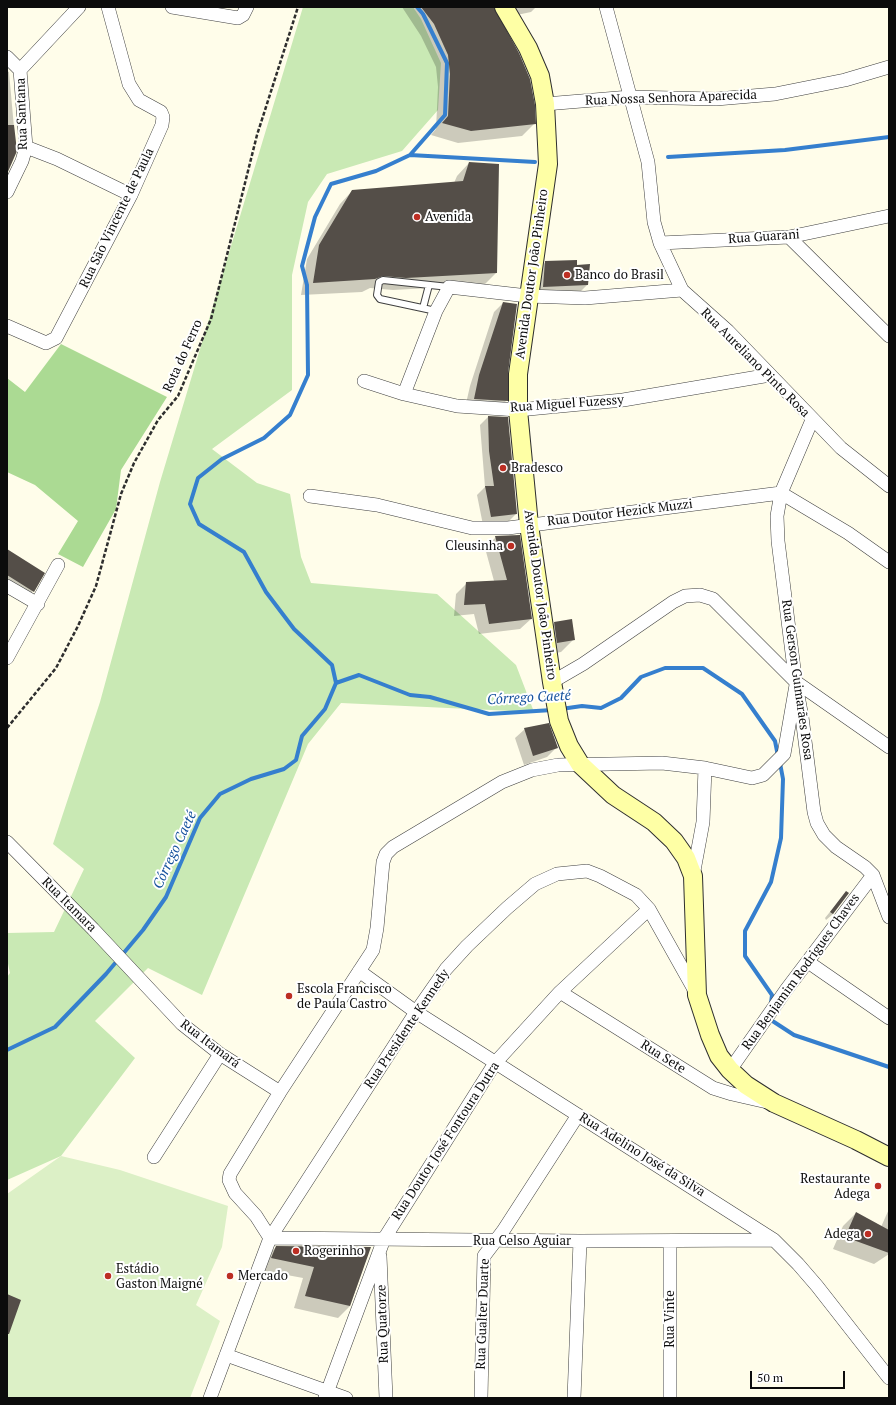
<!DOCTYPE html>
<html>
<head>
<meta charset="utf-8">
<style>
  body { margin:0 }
  #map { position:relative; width:896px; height:1405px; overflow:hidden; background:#fffdea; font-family:"PT Serif",serif }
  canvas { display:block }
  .frame { position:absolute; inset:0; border:8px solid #0c0c0c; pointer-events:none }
  .scale { position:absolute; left:750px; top:1371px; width:95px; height:18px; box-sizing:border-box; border:2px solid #0c0c0c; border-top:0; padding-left:5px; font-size:12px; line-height:14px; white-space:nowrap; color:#0c0c0c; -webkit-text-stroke:3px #fff; paint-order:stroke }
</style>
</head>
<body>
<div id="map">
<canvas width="896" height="1405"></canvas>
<div class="frame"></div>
<div class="scale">50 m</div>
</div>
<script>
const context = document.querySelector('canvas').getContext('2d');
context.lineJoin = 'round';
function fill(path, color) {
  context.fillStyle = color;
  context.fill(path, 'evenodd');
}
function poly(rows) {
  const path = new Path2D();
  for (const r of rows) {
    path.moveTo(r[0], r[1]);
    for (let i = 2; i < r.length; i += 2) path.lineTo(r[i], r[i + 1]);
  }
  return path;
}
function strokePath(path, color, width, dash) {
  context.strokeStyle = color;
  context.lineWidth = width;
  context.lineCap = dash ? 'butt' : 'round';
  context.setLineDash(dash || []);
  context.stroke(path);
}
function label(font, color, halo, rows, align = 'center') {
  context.font = font + ' "PT Serif",serif';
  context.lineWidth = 4;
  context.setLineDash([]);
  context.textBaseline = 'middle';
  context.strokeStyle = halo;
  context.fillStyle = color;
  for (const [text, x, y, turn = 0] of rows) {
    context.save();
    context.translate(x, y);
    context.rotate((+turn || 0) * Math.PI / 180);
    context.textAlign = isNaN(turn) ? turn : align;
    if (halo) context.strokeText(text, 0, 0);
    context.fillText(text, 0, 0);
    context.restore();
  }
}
const green = poly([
  [303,7,413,7,421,19,441,63,438,110,402,151,327,174,308,202,292,275,292,390,212,449,257,483,290,494,301,557,311,583,437,594,516,665,534,712,341,703,308,744,202,995,148,968,95,1021,135,1058,61,1156,7,1180,7,977,10,973,7,959,7,933,54,932,84,869,53,844,100,702,160,482]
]);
const forest = poly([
  [61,344,167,397,121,470,116,509,83,567,58,554,78,521,35,485,7,472,7,378,25,392]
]);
const pitch = poly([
  [61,1156,120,1170,228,1206,222,1247,196,1305,220,1321,190,1398,7,1398,7,1194]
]);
const shadow = poly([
  [402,7,494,7,534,124,522,136,458,143,431,135,436,129,438,87,436,67,421,36],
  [506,7,536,7,531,12,512,16],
  [7,71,9,72,16,150,7,170],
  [469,163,496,273,484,285,393,290,370,288,362,292,301,295,307,259,340,204,352,191,454,183,457,176],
  [546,262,576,266,587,285,578,294,534,296,536,271],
  [503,303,506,401,497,410,465,408,470,386,494,312],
  [488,417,516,514,508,522,483,525,477,495,485,487,480,425],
  [496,537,531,619,520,629,479,634,474,614,454,616,456,594,467,583,494,581,485,548],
  [7,550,33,591,24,600,7,590],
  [554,623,574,639,561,652,545,655,542,635],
  [525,729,556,748,547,757,524,765,515,738],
  [846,892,833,914,826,920,825,918],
  [889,1209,889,1254,874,1264,833,1249,843,1226,856,1213,881,1227],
  [276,1247,370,1248,350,1306,338,1318,294,1308,303,1278,260,1270,264,1259]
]);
const stream = poly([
  [410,155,535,162],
  [668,157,785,150,889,137],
  [336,683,332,665,294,629,266,592,244,552,199,524,190,504,198,478,222,459,264,438,290,415,308,375,307,285,302,266,315,217,331,184,376,171,410,155,445,115,447,63,423,14,417,7],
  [561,709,582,706,601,708,621,698,641,677,665,668,703,668,742,694,775,741,778,756],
  [771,1003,772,995,745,956,745,931,771,882,781,838,783,779,780,763],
  [771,1016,771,1020,794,1035,889,1067],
  [7,1050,55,1027,106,974,143,930,166,897,200,818,220,794,251,779,284,769,296,760,302,736,325,709,336,683,359,675,410,695,430,697,489,714,552,710]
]);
const building = poly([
  [421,7,494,7,519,53,530,79,535,105,536,124,471,131,442,123,448,116,450,74,448,55,434,24],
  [7,125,14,125,17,151,7,174],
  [469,162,499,164,497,273,406,278,383,276,375,279,313,283,319,245,352,190,463,181],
  [577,260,577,265,590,264,588,285,543,287,545,261],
  [503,302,517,304,508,373,508,401,474,399,479,375],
  [488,416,508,417,517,514,491,517,485,486,494,486,489,451],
  [520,535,532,619,489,624,485,604,464,605,466,582,507,580,495,536],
  [7,549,45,573,34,592,7,575],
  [572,619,575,640,557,643,554,622],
  [549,723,558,748,533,756,524,728],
  [846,891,849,893,833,914,830,912],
  [856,1212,889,1230,889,1253,845,1237],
  [276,1246,371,1247,350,1306,305,1296,314,1267,271,1258],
  [7,1294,21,1300,9,1334,7,1334]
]);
const path = poly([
  [7,728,56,668,78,626,96,586,121,494,134,463,158,420,178,396,211,319,257,135,298,7]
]);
const service = poly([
  [423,308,429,285],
  [436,311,380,299,377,295,379,282,383,280,449,287]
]);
const minor = poly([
  [172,7,238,18,243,15,247,7],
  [606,7,648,162,654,222,660,243,682,290,728,331,841,448,889,486],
  [7,57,20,70],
  [545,104,630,97,716,99,775,94,845,80,889,67],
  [26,147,57,159,131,195],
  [7,192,22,161,26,147,20,70,79,7],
  [789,237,889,336],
  [660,243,789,237,889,216],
  [7,326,46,343,56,338,131,195,162,125,163,117,161,112,139,100,129,84,108,7],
  [364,381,404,394,457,406,518,410,623,400,770,375],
  [404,394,436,311,449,287,528,296,585,298,682,290],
  [812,420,781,493,777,516,778,541,796,685,802,717,814,812,817,823,824,835,836,847,865,867,873,875,889,917],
  [310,496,377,505,472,528,508,528,781,493,848,533,889,562],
  [7,586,38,604],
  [7,658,58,565],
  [552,682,583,664,673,602,685,596,700,595,713,599,796,682,889,747],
  [7,842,93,929,182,1024,220,1054,280,1092],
  [693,876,703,822,705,768],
  [808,962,889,1018],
  [359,971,416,1012,774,1240,798,1264,817,1286,889,1378],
  [560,992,713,1088,732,1094,767,1102],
  [730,1070,786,990,873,875],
  [154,1157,220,1054],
  [774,1240,580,1241,270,1238,256,1216,235,1193,229,1180,230,1174,280,1092,373,950,377,928,383,862,386,854,393,847,502,782,532,770,558,765,662,763,705,768,752,778,763,775,784,754,796,685],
  [380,1256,386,1398],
  [226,1355,346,1398],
  [210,1398,270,1238,416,1012,446,969,467,946,507,908,535,884,557,874,587,871,600,876,636,895,649,909,695,991],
  [325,1398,384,1239,495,1063,560,992,649,909],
  [481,1398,484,1256,503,1231,578,1115],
  [574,1398,580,1241],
  [670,1398,670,1241]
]);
const secondary = poly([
  [504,7,528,48,540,76,545,104,548,164,518,374,518,410,529,525,552,682,559,721,569,746,580,764,613,795,654,822,674,841,686,858,693,876,697,995,710,1035,719,1056,730,1070,746,1085,774,1103,856,1140,889,1157]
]);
const markers = [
  [417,217,4,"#bc2e23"],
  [567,275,4,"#bc2e23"],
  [503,468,4,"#bc2e23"],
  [511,546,4,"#bc2e23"],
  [289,996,4,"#bc2e23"],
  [878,1186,4,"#bc2e23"],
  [868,1234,4,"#bc2e23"],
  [296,1251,4,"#bc2e23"],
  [108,1276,4,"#bc2e23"],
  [230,1276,4,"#bc2e23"]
];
const streetNames = [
  ["Rua Nossa Senhora Aparecida",671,98,-2],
  ["Rua Santana",22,114,-92],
  ["Rua São Vincente de Paula",117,218,-64],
  ["Rua Guarani",764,237,-4],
  ["Avenida Doutor João Pinheiro",532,274,-82],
  ["Rota do Ferro",183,356,-66],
  ["Rua Aureliano Pinto Rosa",755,363,45],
  ["Rua Miguel Fuzessy",567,404,-4],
  ["Rua Doutor Hezick Muzzi",620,513,-7],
  ["Avenida Doutor João Pinheiro",540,595,82],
  ["Rua Gerson Guimarães Rosa",797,680,82],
  ["Rua Itamara",69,905,45],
  ["Rua Benjamim Rodrigues Chaves",801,972,-54],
  ["Rua Presidente Kennedy",407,1029,-56],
  ["Rua Itamará",210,1044,37],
  ["Rua Sete",663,1057,32],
  ["Rua Doutor José Fontoura Dutra",446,1141,-57],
  ["Rua Adelino José da Silva",642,1155,32],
  ["Rua Celso Aguiar",522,1241],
  ["Rua Gualter Duarte",483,1314,-88],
  ["Rua Vinte",670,1319,-90],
  ["Rua Quatorze",383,1324,-92]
];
const poiNames = [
  ["Avenida",425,217],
  ["Banco do Brasil",575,275],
  ["Bradesco",511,468],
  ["Cleusinha",503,546,"right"],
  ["Escola Francisco",297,989],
  ["de Paula Castro",297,1004],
  ["Restaurante",870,1179,"right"],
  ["Adega",870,1194,"right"],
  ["Adega",860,1234,"right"],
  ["Rogerinho",304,1251],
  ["Estádio",116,1269],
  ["Gaston Maigné",116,1284],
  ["Mercado",238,1276]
];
const waterNames = [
  ["Córrego Caeté",529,698,-3],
  ["Córrego Caeté",175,850,-65]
];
fill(green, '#c9e9b4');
fill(forest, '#abda93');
fill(pitch, '#dcf0c6');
fill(shadow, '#0003');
strokePath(stream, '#357fce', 4);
fill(building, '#544e48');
strokePath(service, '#3f3f3f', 8);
strokePath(minor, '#3f3f3f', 14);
strokePath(secondary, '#2e2e2e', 20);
strokePath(path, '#2e2e2e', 2.5, [4, 2]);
strokePath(service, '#fff', 6);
strokePath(minor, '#fff', 13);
strokePath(secondary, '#feffa5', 18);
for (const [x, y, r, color] of markers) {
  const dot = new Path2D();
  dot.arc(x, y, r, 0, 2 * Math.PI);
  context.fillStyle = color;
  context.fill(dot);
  strokePath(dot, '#fff', 1.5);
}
label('13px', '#0c0c0c', '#fff', streetNames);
label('13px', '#0c0c0c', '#fff', poiNames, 'left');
label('italic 14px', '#15519d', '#fff', waterNames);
</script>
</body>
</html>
